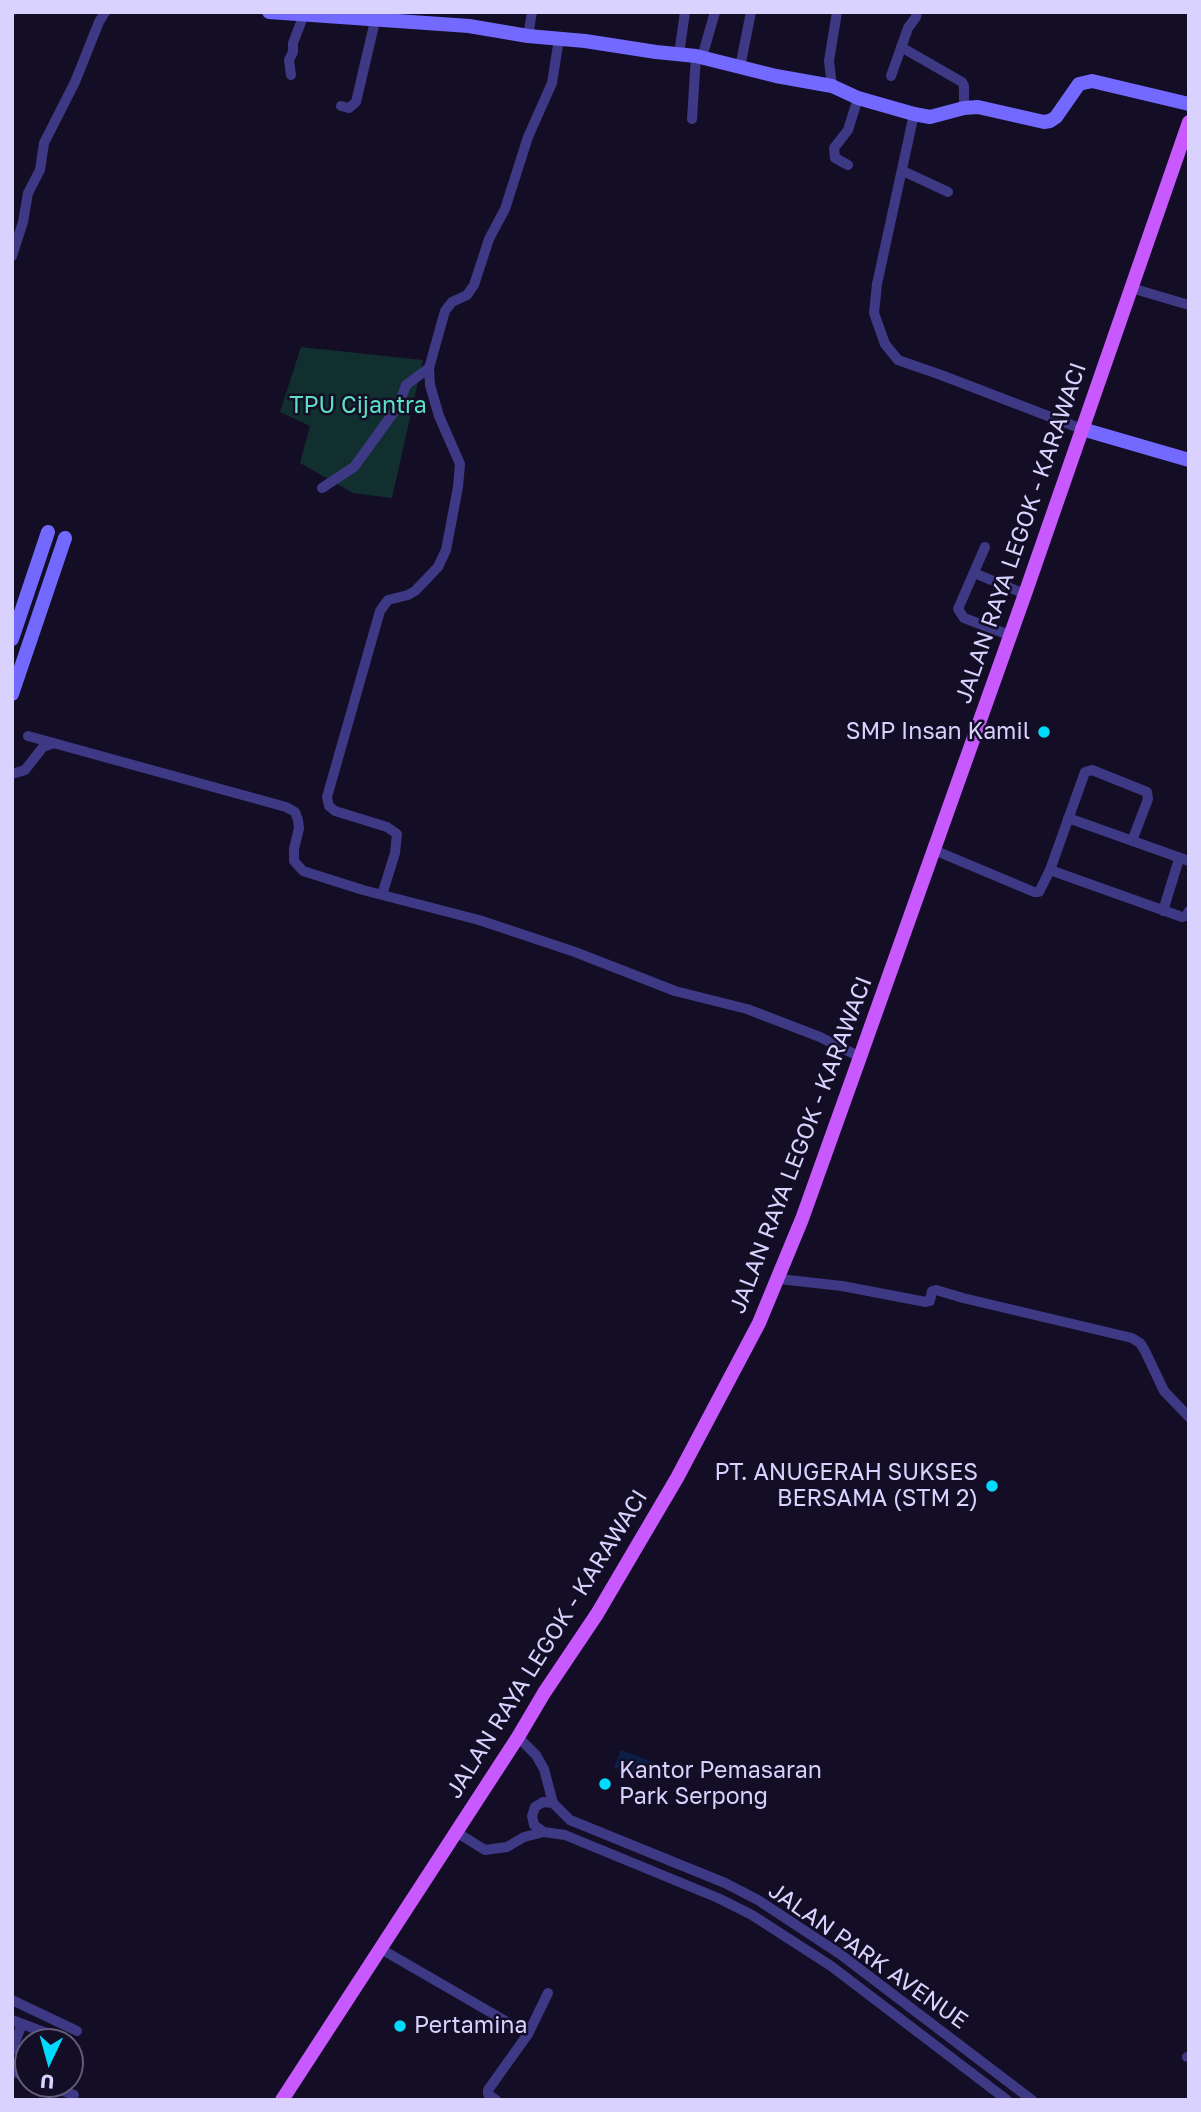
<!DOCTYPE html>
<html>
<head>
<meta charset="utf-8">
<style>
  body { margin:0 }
  #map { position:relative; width:1201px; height:2112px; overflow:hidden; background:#130e25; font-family:"Golos Text",sans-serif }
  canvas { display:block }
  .frame { position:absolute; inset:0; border:14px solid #d9d2ff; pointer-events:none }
  .north { position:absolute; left:14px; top:2028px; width:70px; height:70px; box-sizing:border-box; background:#130e25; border:2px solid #625c7c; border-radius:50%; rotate:185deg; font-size:19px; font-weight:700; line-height:28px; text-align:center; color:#d9d2ff }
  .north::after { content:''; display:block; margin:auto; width:24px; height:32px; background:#00dafd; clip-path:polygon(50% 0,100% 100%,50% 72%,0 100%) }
</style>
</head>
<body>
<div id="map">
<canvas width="1201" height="2112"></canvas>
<div class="frame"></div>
<div class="north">U</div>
</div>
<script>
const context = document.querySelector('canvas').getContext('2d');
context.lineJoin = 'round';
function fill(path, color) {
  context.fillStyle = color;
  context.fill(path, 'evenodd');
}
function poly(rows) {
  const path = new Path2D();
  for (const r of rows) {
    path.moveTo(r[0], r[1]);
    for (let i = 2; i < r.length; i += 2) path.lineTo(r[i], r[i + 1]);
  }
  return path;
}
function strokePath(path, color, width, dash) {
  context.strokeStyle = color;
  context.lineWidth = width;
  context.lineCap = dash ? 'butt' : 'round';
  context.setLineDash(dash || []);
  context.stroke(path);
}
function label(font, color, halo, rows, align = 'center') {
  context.font = font + ' "Golos Text",sans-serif';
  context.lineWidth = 5;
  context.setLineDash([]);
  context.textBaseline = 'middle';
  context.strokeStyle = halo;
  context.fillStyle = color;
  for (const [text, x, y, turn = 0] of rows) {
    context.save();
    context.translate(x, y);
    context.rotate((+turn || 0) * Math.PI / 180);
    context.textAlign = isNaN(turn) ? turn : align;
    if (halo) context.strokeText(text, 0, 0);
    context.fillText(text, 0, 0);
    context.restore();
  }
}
const green = poly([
  [301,347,423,360,392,498,353,493,300,463,310,426,280,412]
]);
const water = poly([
  [621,1750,655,1763,648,1780,614,1767]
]);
const stream = poly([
  [12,18,16,13]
]);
const street = poly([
  [528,36,532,12],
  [901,47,962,82,964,86,964,108],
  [679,54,685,12],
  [702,57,715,12],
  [740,67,751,12],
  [291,75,289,60,293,52,293,43,305,12],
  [891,76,908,28,916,17,917,12],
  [832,86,829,61,837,12],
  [341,106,349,108,356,102,375,21],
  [914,114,877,284,874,313,885,344,898,360,941,375,1082,429],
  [692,119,696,56],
  [848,165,835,158,834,148,848,130,858,98],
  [903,171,948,192],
  [12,256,23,222,28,193,40,170,44,143,75,82,99,22,105,12],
  [1131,288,1189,305],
  [322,488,354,467,399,405,406,385,429,368],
  [985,547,958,609,964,618,1009,635],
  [974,573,1025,594],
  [28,736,286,807,295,812,298,820,299,828,294,849,294,861,303,871,363,890,479,920,575,952,675,991,747,1009,820,1037,860,1057],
  [12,774,25,770,43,747,54,743],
  [1068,818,1189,861],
  [934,850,1034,892,1039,892,1050,870,1085,772,1092,770,1147,792,1148,799,1132,841],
  [1050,870,1182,917,1186,916,1189,911],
  [382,895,395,853,397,834,387,827,335,811,329,806,327,797,380,611,388,600,408,595,415,591,438,567,446,550,458,487,460,464,439,416,430,385,429,368,445,311,452,302,467,295,474,285,489,239,505,209,528,137,552,83,559,39],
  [1163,911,1179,859],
  [779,1279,842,1286,926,1302,930,1301,932,1291,936,1290,963,1298,1132,1338,1140,1343,1145,1351,1164,1391,1189,1417],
  [518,1737,536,1755,544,1769,553,1803,570,1820,725,1883,758,1900,840,1954,1032,2100],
  [456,1832,485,1850,507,1847,524,1837,544,1832,565,1835,718,1898,752,1915,831,1966,1007,2100],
  [544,1832,534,1825,532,1816,535,1807,543,1802,553,1803],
  [381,1949,528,2034,488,2090,488,2094,496,2100],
  [12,2000,77,2031],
  [12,2020,70,2042],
  [528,2034,548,1993],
  [12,2050,22,2024],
  [1187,2057,1189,2057],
  [12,2071,28,2077],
  [45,2084,74,2095]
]);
const secondary = poly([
  [269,12,469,26,528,36,585,41,656,52,696,56,776,76,832,86,858,98,914,114,930,117,964,108,978,107,1044,122,1050,121,1056,117,1079,84,1092,81,1189,104],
  [1082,429,1189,460],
  [12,639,48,532],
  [12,694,65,538]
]);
const primary = poly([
  [282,2100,518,1737,544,1693,597,1614,677,1478,759,1323,802,1219,860,1057,1025,594,1189,122]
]);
const markers = [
  [1044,732,7,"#00dafd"],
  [992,1486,7,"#00dafd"],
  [605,1784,7,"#00dafd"],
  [400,2026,7,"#00dafd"]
];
const parkNames = [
  ["TPU Cijantra",358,406]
];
const streetNames = [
  ["JALAN RAYA LEGOK - KARAWACI",1021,533,-71],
  ["JALAN RAYA LEGOK - KARAWACI",801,1145,-69],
  ["JALAN RAYA LEGOK - KARAWACI",547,1644,-58],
  ["JALAN PARK AVENUE",868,1956,35]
];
const poiNames = [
  ["SMP Insan Kamil",1030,732],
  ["PT. ANUGERAH SUKSES",978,1473],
  ["BERSAMA (STM 2)",978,1499],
  ["Kantor Pemasaran",619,1771,"left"],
  ["Park Serpong",619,1797,"left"],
  ["Pertamina",414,2026,"left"]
];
fill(green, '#112f2f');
fill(water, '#0b1f47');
strokePath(stream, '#0b1f47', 2.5);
strokePath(street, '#3e3985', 10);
strokePath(secondary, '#7369ff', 14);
strokePath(primary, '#c859ff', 14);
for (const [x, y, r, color] of markers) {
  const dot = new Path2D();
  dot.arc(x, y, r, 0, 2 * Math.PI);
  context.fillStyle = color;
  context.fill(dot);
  strokePath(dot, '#130e25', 2.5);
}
label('23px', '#5ce1c5', '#130e25', parkNames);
label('23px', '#d9d2ff', '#130e25', streetNames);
label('23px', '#d9d2ff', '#130e25', poiNames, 'right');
</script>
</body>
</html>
